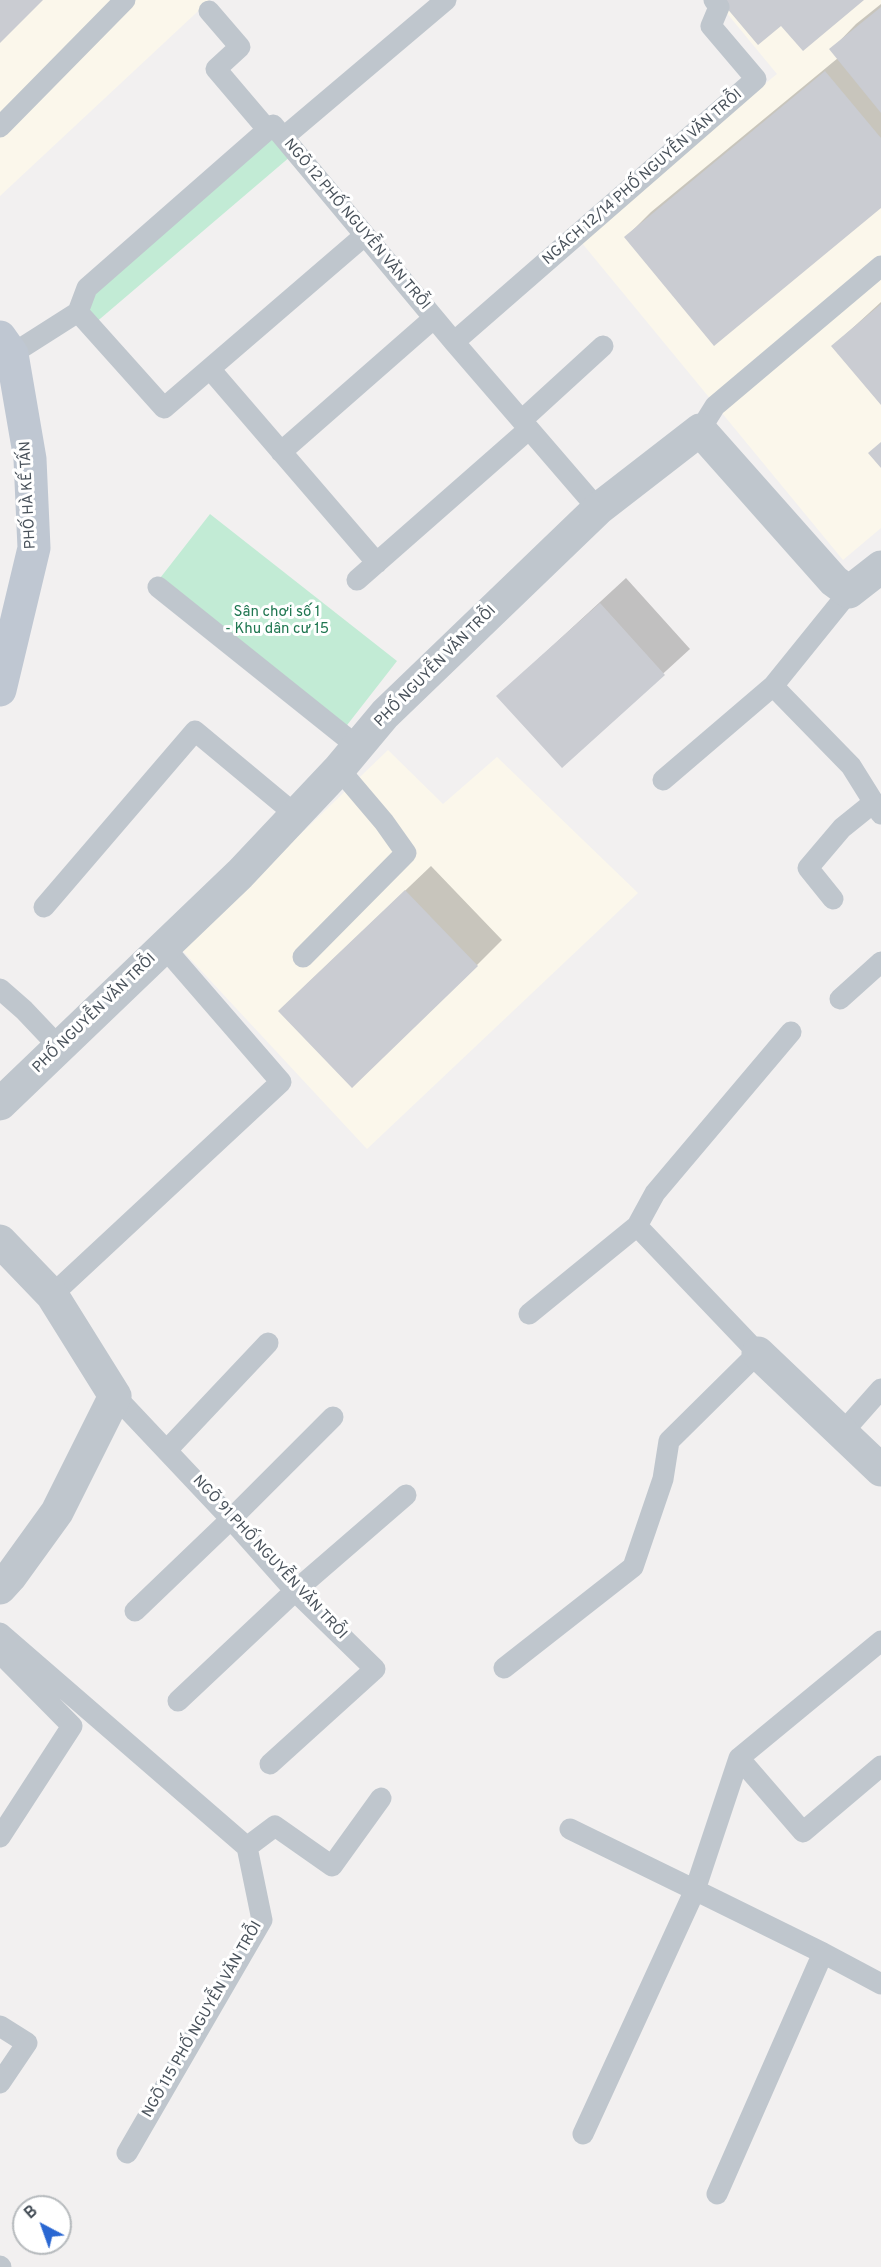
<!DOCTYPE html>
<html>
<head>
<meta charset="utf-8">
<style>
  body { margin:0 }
  #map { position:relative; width:881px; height:2267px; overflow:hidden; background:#f2f0f0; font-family:Overpass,sans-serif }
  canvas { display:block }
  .north { position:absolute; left:12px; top:2195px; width:60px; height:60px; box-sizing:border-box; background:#fff; border:2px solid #b6babd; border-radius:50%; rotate:319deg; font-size:16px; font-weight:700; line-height:24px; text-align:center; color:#49525b }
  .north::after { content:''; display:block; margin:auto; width:21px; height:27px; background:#2a67d2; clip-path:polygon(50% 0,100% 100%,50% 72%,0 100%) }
</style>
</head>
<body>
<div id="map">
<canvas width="881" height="2267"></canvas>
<div class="north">B</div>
</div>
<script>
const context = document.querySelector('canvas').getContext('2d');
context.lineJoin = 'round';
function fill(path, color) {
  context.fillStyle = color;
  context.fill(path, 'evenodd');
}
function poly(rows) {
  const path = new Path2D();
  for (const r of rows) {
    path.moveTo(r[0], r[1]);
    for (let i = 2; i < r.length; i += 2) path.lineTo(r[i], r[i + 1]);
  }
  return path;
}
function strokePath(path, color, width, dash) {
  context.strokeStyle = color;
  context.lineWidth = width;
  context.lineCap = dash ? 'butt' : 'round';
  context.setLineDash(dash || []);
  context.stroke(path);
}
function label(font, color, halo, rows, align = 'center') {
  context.font = font + ' Overpass,sans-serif';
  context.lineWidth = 6;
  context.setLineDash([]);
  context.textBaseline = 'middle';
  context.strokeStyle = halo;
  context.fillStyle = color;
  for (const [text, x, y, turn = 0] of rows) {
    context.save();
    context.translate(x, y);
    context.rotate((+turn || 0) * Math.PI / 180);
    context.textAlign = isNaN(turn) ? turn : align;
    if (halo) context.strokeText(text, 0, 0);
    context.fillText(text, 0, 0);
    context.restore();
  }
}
const commercial = poly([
  [0,0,210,0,0,196],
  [716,0,881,0,881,528,843,560,577,237,777,74],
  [388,750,443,804,497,757,638,893,367,1149,181,949]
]);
const green = poly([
  [271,134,291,156,94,324,83,310,90,294],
  [210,514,397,661,344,729,157,582]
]);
const shadow = poly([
  [881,4,881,206,626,237,651,212,838,58,831,50,856,24],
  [881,302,881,403,833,346],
  [626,578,690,649,562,766,498,696],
  [431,866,502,940,477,965,305,986]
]);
const building = poly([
  [0,0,43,0,0,43],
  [720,0,864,0,803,51,781,26,758,45],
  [881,7,881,113,829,49],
  [825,71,881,138,881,208,714,346,624,237],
  [881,304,881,405,831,346],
  [881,442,881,468,868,453],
  [600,603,665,675,562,768,496,696],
  [405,890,478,966,352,1088,278,1011]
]);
const lane = poly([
  [209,11,240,47,216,69,267,129],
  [0,127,125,0],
  [284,137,446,0],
  [78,312,164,408,364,236],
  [454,342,756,79,711,26,719,7,714,0],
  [12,354,78,312,87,288,273,125,454,342,598,509],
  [210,369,377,563],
  [522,420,603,346],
  [700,430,715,406,881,266],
  [281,452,434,318],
  [357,580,529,429],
  [158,587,358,747],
  [849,592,773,686,851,766,881,814],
  [663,780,773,686],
  [833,899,808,868,842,828,873,803],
  [44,907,195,731,296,815],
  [303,957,406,853,384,822,339,769],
  [0,989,24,1010,60,1048],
  [840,999,881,962],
  [52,1295,281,1082,164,947],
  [529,1314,637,1226],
  [115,1396,231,1519,295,1591,375,1669,270,1764],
  [842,1433,881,1389],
  [167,1450,268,1343],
  [135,1611,231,1519,333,1417],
  [0,1633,247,1847,262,1920,127,2153],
  [881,1641,739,1758,695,1890,823,1953,881,1984],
  [0,1653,72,1726,0,1837],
  [504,1668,633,1567,663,1479,669,1441,758,1353,637,1226,655,1193,791,1032],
  [178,1701,295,1591,406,1495],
  [739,1758,803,1832,881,1766],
  [570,1829,695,1890,583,2134],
  [247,1847,275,1826,332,1866,381,1798],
  [0,2026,27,2043,0,2083],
  [717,2194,823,1953],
  [0,2266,1,2267]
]);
const street = poly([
  [0,1104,240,874,339,769,385,714,598,509,700,430,834,581,849,592,881,567],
  [0,1241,52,1295,115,1396,57,1512,10,1577,0,1588],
  [758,1353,881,1470]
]);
const secondary = poly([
  [0,337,12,354,30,459,34,548,0,690]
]);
const streetNames = [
  ["NGÁCH 12/14 PHỐ NGUYỄN VĂN TRỖI",643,178,-41],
  ["NGÕ 12 PHỐ NGUYỄN VĂN TRỖI",356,225,50],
  ["PHỐ HÀ KẾ TẤN",29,495,-93],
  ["PHỐ NGUYỄN VĂN TRỖI",436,667,-45],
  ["PHỐ NGUYỄN VĂN TRỖI",95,1014,-44],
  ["NGÕ 91 PHỐ NGUYỄN VĂN TRỖI",269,1558,47],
  ["NGÕ 115 PHỐ NGUYỄN VĂN TRỖI",203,2020,-60]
];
const parkNames = [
  ["Sân chơi số 1",277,613],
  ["- Khu dân cư 15",277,630]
];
fill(commercial, '#fbf7eb');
fill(green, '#c2ebd5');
fill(shadow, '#0003');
fill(building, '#caccd2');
strokePath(lane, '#bfc6cd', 21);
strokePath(street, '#bfc6cd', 33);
strokePath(secondary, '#bfc7d2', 33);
label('15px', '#49525b', '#fff', streetNames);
label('15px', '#207751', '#fff', parkNames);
</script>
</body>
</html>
